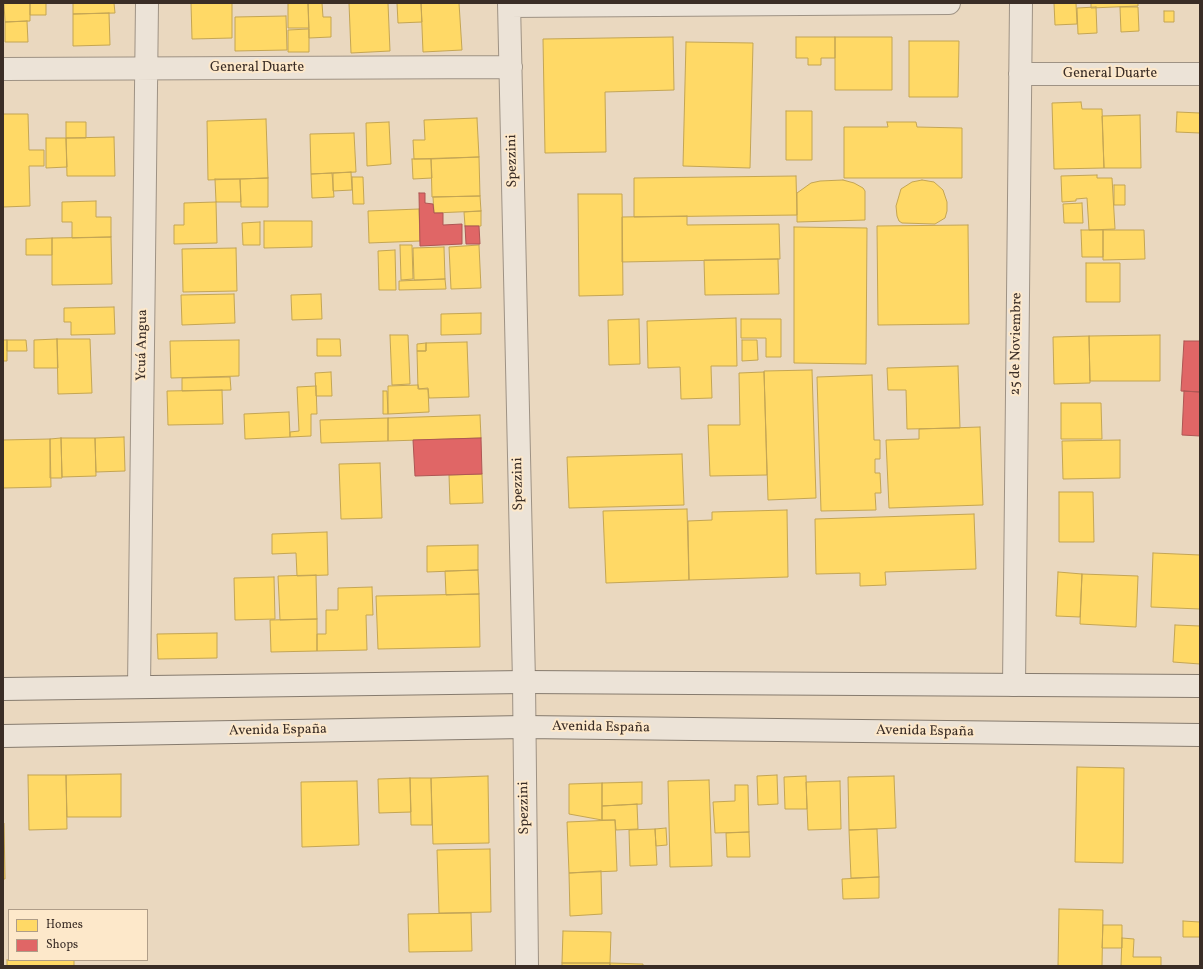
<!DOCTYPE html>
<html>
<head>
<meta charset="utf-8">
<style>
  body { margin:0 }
  #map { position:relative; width:1203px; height:969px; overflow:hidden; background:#ead8bf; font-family:Vollkorn,serif }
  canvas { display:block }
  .frame { position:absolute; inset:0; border:4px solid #3a2d26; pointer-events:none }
  .legend { position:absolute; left:8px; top:909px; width:140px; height:52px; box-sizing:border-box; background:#fde8ca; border:1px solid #af9d88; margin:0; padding:5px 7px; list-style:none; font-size:12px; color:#3a2d26 }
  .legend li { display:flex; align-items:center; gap:8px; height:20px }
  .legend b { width:20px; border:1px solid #af9d88 }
</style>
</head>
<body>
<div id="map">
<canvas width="1203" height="969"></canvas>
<div class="frame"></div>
<ul class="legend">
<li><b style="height:11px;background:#ffd966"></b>Homes</li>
<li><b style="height:11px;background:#e06666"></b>Shops</li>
</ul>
</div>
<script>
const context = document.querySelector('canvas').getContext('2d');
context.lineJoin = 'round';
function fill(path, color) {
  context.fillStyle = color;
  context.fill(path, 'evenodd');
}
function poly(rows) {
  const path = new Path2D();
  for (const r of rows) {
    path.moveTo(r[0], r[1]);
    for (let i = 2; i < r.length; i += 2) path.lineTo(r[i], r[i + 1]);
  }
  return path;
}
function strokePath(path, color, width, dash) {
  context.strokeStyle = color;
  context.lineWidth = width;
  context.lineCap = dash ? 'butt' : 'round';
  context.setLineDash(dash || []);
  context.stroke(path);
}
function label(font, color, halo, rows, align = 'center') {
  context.font = font + ' Vollkorn,serif';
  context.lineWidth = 4;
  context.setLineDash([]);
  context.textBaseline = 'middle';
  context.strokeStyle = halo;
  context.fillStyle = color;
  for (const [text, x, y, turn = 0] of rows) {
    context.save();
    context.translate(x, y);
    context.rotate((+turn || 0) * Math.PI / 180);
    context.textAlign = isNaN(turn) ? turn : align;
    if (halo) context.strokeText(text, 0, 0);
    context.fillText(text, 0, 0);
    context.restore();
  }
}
const homes = poly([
  [4,3,30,3,30,21,5,22,4,3],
  [30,3,46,3,46,15,30,15,30,3],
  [73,3,114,3,115,13,73,14,73,3],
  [191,3,232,3,232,38,192,39,191,3],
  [288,3,308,3,309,28,288,28,288,3],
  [308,3,322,3,323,17,331,17,331,37,309,38,308,3],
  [349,3,388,3,390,51,351,53,349,3],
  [397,3,421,3,422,22,398,23,397,3],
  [421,3,459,3,462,50,423,52,421,3],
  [1054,3,1076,3,1077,24,1055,25,1054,3],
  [1091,3,1138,3,1138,6,1091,8,1091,3],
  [1096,7,1097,33,1078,34,1077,8,1096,7],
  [1120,7,1138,7,1139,31,1121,32,1120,7],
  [1164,11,1174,11,1174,22,1164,22,1164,11],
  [109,13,110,45,73,46,73,14,109,13],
  [286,16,287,50,235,51,235,17,286,16],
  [27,21,28,42,5,42,5,22,27,21],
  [309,29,309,52,288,52,288,30,309,29],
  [673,37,674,90,605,92,606,152,545,153,543,39,673,37],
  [796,37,835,37,835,58,821,58,821,65,808,65,808,58,796,58,796,37],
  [835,37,892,37,892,90,835,90,835,37],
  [909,41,959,41,958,97,909,97,909,41],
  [686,42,753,43,750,168,683,166,686,42],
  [1081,102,1082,109,1102,109,1104,168,1054,169,1052,103,1081,102],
  [786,111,812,111,812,160,786,160,786,111],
  [1177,112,1200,113,1200,133,1176,132,1177,112],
  [3,114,28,114,29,150,44,150,44,166,29,166,30,206,3,207,3,114],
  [1140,115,1141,168,1104,168,1102,116,1140,115],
  [477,118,479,157,414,159,413,140,425,140,424,120,477,118],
  [266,119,268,178,208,180,207,121,266,119],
  [66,122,86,122,86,138,66,138,66,122],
  [389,122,391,164,367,166,366,123,389,122],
  [887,122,916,122,917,127,962,128,962,178,844,178,844,127,888,127,887,122],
  [354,133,356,172,311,174,310,134,354,133],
  [114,137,115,176,67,176,66,138,114,137],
  [46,138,66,138,67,167,46,168,46,138],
  [479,157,480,196,432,197,431,159,479,157],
  [412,159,431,159,432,178,413,179,412,159],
  [351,172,352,190,333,191,333,173,351,172],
  [332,173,334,197,312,198,311,174,332,173],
  [1097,175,1097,178,1112,178,1115,229,1089,230,1087,198,1076,199,1076,201,1062,202,1061,176,1097,175],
  [796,176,797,215,634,217,634,178,796,176],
  [352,177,363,177,364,204,353,204,352,177],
  [268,178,268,207,241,207,240,179,268,178],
  [215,179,240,179,241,202,216,202,215,179],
  [843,180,854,183,863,188,865,191,865,220,797,222,797,193,811,183,820,181,843,180],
  [922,180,934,182,943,190,947,202,947,211,945,218,935,224,902,223,899,221,897,216,896,206,901,189,912,182,922,180],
  [1114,185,1125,185,1125,205,1114,205,1114,185],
  [578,194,622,194,623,295,579,296,578,194],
  [480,196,481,211,434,213,433,197,480,196],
  [96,201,96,217,111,217,111,237,72,238,72,222,62,222,62,202,96,201],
  [216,202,217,243,174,244,174,225,184,225,184,203,216,202],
  [1082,203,1083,223,1064,223,1063,204,1082,203],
  [419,209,420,241,369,243,368,211,419,209],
  [481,211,481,226,465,226,464,212,481,211],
  [687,216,687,225,779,224,780,259,622,262,622,217,687,216],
  [264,221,312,221,312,247,264,248,264,221],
  [260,222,260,245,243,245,242,223,260,222],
  [968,225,969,324,878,325,877,226,968,225],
  [794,227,867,228,866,364,794,363,794,227],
  [1081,230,1103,230,1103,257,1082,257,1081,230],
  [1103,230,1144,230,1145,259,1103,260,1103,230],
  [111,237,112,284,52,285,52,238,111,237],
  [52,238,52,255,26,255,26,239,52,238],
  [400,245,412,245,413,279,401,280,400,245],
  [479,245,481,288,451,289,449,247,479,245],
  [444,247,445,279,414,280,413,248,444,247],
  [236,248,237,291,183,292,182,249,236,248],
  [395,250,396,290,379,290,378,251,395,250],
  [778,259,779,294,705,295,704,260,778,259],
  [1086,263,1120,263,1120,302,1086,302,1086,263],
  [445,279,446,289,399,290,399,281,445,279],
  [234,294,235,323,182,325,181,295,234,294],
  [321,294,322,319,292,320,291,295,321,294],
  [114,307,115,334,71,335,71,322,64,322,64,308,114,307],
  [481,313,481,334,441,335,441,314,481,313],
  [736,318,737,366,711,366,712,398,681,399,680,367,648,368,647,321,736,318],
  [639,319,640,364,609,365,608,320,639,319],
  [741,319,781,319,781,357,766,357,766,338,741,338,741,319],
  [390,335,408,335,410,384,392,385,390,335],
  [1160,335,1160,381,1090,381,1089,336,1160,335],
  [1089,336,1090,383,1054,384,1053,337,1089,336],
  [57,339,58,368,34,368,34,340,57,339],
  [57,339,90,339,92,393,58,394,57,339],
  [317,339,340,339,341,356,317,356,317,339],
  [3,340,7,340,7,361,3,361,3,340],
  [7,340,26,340,27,351,7,351,7,340],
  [239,340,239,376,171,378,170,341,239,340],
  [742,340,757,340,758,360,742,361,742,340],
  [467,342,469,397,429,398,428,388,418,389,417,351,426,351,426,343,467,342],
  [426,343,426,351,417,351,417,344,426,343],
  [958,366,960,428,907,429,906,390,888,390,887,368,958,366],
  [812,370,816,498,768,500,764,371,812,370],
  [331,372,332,396,316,396,315,373,331,372],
  [764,372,767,475,710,476,708,425,740,425,739,373,764,372],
  [872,375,874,440,880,440,880,459,875,459,875,473,880,473,881,493,875,493,876,510,821,511,817,377,872,375],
  [230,377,231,390,182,391,182,378,230,377],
  [418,385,419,389,428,389,429,412,388,414,388,386,418,385],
  [316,386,317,414,311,414,311,436,290,437,290,432,299,431,297,387,316,386],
  [222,390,223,424,168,425,167,391,222,390],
  [383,391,387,391,388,414,383,414,383,391],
  [1061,403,1101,403,1102,439,1061,439,1061,403],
  [289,412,290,437,245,439,244,414,289,412],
  [480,415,481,438,388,441,388,418,480,415],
  [388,418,388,441,321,443,320,420,388,418],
  [980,427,983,505,889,508,886,440,919,439,919,429,980,427],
  [124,437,125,471,96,472,95,438,124,437],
  [61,438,95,438,96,476,62,477,61,438],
  [61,438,62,478,50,478,50,439,61,438],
  [50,439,51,487,3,488,3,440,50,439],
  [1120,440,1120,478,1063,479,1062,441,1120,440],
  [682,454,684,505,569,508,567,457,682,454],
  [380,463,382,518,341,519,339,464,380,463],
  [482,474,483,503,450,504,449,475,482,474],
  [1059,492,1093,492,1094,542,1059,542,1059,492],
  [687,509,689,580,606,583,603,511,687,509],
  [787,510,788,577,689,580,688,521,712,520,712,512,787,510],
  [974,514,976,569,885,572,886,585,860,586,860,573,816,574,815,519,974,514],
  [327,532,328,575,297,576,296,553,272,554,272,534,327,532],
  [478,545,478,570,427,572,427,546,478,545],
  [1153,553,1200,555,1200,609,1151,607,1153,553],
  [478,570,479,594,446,595,445,571,478,570],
  [1058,572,1082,574,1080,617,1056,616,1058,572],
  [1082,574,1138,576,1136,627,1080,624,1082,574],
  [316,575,317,619,280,620,278,576,316,575],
  [274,577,275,619,235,620,234,578,274,577],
  [372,587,373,615,366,615,367,650,317,651,317,634,326,634,326,610,338,610,338,588,372,587],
  [479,594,480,647,378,649,376,596,479,594],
  [317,619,317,651,271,652,270,620,317,619],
  [1175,625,1200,626,1200,664,1173,662,1175,625],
  [217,633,217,658,158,659,157,634,217,633],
  [1077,767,1124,768,1123,863,1075,862,1077,767],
  [121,774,121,817,67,817,66,775,121,774],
  [28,775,66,775,67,829,29,830,28,775],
  [777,775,778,804,758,805,757,776,777,775],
  [488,776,489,843,433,844,431,778,488,776],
  [806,776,807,809,785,809,784,777,806,776],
  [894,776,896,828,849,830,848,777,894,776],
  [410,778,431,778,432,825,411,825,410,778],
  [410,778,411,812,379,813,378,779,410,778],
  [709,780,712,866,670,867,668,781,709,780],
  [357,781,359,845,302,847,301,782,357,781],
  [840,781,841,829,808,830,806,782,840,781],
  [642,782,642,804,602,806,602,783,642,782],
  [602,783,602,820,569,814,569,784,602,783],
  [735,785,748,785,749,832,715,833,713,802,735,801,735,785],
  [637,804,638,829,616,830,615,820,602,820,602,806,637,804],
  [615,820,617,871,569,873,567,822,615,820],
  [3,823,4,823,5,879,3,879,3,823],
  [666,828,667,845,656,846,655,829,666,828],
  [655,829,657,865,630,866,629,830,655,829],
  [877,829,879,877,851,878,849,830,877,829],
  [749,832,750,857,727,857,726,833,749,832],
  [490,849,491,912,439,913,437,850,490,849],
  [601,871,602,914,570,916,569,873,601,871],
  [879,877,879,898,843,899,842,879,879,877],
  [1059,909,1103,910,1102,966,1058,966,1059,909],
  [471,913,472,951,409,952,408,914,471,913],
  [1183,921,1200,922,1200,937,1183,937,1183,921],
  [1103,925,1122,925,1122,948,1102,948,1103,925],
  [563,931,611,932,610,963,562,963,563,931],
  [1122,938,1134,939,1133,957,1161,957,1161,966,1121,966,1122,938],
  [7,960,74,960,74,966,7,966,7,960],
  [562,963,610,963,610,966,562,966,562,963],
  [610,963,643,964,643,966,610,966,610,963]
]);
const shops = poly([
  [419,193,425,193,425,203,433,204,434,213,443,213,443,225,462,224,462,244,420,246,419,193],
  [465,226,479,226,480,244,466,244,465,226],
  [1184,341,1200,341,1200,392,1181,391,1184,341],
  [1184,391,1200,392,1200,436,1182,435,1184,391],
  [481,438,482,474,415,476,413,440,481,438]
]);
const street = poly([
  [509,3,524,682,527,966],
  [509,6,949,3],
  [3,69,511,67],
  [1020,74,1200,74],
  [1014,685,1021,3],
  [139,687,147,3]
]);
const secondary = poly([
  [3,689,524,682,1200,686],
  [3,736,524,727,1200,735]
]);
const streetNames = [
  ["General Duarte",257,68],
  ["General Duarte",1110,74],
  ["Spezzini",513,161,-91],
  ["25 de Noviembre",1017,344,-89],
  ["Ycuá Angua",143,345,-89],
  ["Spezzini",519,484,-91],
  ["Avenida España",601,728,1],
  ["Avenida España",278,731,-1],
  ["Avenida España",925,732,1],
  ["Spezzini",525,808,-91]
];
fill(homes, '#ffd966');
strokePath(homes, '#c4a553', 1);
fill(shops, '#e06666');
strokePath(shops, '#ae5553', 1);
strokePath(street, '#9e9284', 24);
strokePath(secondary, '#867b6e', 24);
strokePath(street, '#ece3d7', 22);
strokePath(secondary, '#ece3d7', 22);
label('14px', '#3a2d26', '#fde8ca', streetNames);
</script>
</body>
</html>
